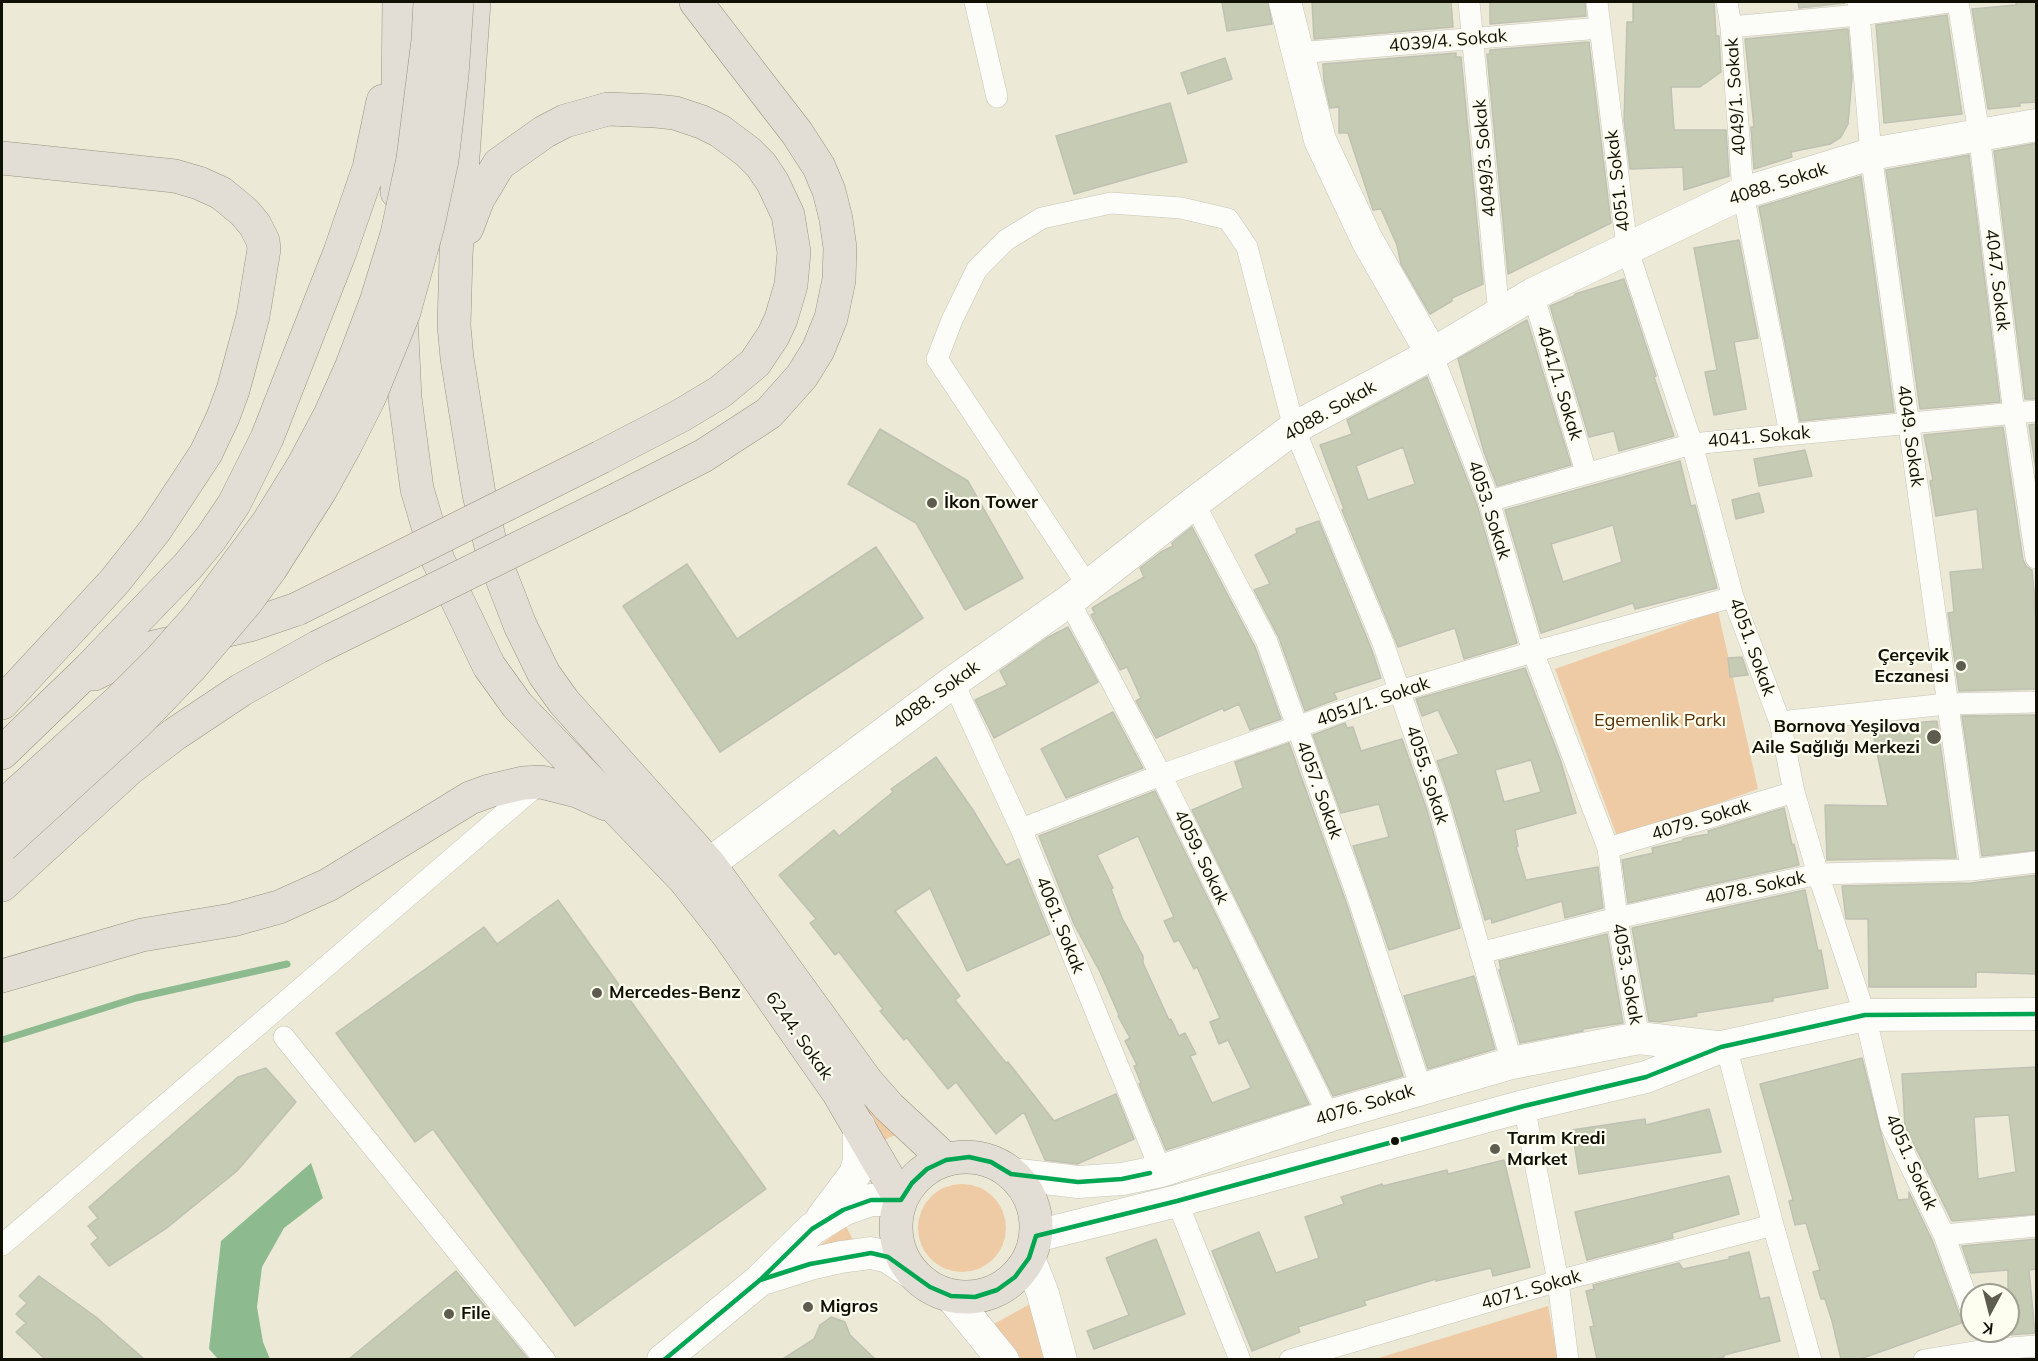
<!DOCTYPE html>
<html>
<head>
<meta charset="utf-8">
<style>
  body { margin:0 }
  #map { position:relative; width:2038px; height:1361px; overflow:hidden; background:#ecead7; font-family:Mulish,sans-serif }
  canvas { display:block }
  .frame { position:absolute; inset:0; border:3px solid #111005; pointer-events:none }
  .north { position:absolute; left:1960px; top:1283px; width:60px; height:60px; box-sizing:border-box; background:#fefef0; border:2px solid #9f9f92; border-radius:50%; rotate:187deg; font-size:16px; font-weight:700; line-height:24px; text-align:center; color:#111005 }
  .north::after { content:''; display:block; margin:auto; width:21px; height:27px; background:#5e5c4e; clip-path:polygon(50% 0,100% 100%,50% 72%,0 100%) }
</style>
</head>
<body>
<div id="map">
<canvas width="2038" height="1361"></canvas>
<div class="frame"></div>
<div class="north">K</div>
</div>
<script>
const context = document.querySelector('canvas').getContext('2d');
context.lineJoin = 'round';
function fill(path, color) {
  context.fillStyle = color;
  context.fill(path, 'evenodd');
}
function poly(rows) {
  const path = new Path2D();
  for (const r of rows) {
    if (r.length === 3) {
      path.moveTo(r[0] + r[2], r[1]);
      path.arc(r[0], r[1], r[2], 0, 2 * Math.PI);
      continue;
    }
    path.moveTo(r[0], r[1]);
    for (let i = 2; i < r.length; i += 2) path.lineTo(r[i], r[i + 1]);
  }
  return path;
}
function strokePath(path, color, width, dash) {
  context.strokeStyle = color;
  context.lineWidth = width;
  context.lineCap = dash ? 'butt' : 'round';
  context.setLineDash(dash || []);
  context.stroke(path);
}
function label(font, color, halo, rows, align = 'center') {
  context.font = font + ' Mulish,sans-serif';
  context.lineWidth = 4.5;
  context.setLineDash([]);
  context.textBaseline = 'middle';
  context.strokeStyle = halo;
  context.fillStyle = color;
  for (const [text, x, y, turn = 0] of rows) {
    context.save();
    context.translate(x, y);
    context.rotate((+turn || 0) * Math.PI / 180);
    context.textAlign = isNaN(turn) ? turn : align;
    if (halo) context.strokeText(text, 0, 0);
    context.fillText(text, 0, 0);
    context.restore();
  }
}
const green = poly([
  [1718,611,1758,789,1618,839,1555,669],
  [864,1090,902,1133,888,1138,880,1144,853,1098],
  [962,1228,44],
  [846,1226,854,1242,808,1254],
  [1030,1304,1044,1359,1021,1359,994,1324],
  [1548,1306,1558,1359,1372,1360]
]);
const water = poly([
  [311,1163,323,1198,284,1228,262,1267,257,1307,263,1342,270,1359,218,1359,209,1349,221,1241]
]);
const stream = poly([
  [2,1040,136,998,287,964]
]);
const building = poly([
  [1222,2,1268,2,1272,24,1227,31,1222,2],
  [1312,2,1451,2,1453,27,1314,39,1312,2],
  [1490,2,1585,2,1586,16,1490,24,1490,2],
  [1633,2,1714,2,1716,36,1719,36,1721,72,1700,87,1671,87,1674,130,1726,130,1729,176,1684,190,1683,167,1630,169,1624,120,1627,22,1633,22,1633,2],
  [1798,2,1845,2,1845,3,1799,8,1798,2],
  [2016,2,2037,2,2037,102,2020,103,2020,106,1988,109,1972,9,2016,5,2016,2],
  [1947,15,1962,114,1884,123,1876,25,1947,15],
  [1848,29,1852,77,1848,124,1841,137,1830,144,1791,152,1792,157,1754,169,1751,127,1754,127,1745,39,1848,29],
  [1589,42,1611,223,1508,274,1487,54,1490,54,1490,50,1589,42],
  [1456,53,1456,57,1461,57,1483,284,1452,298,1452,301,1430,314,1401,264,1397,245,1381,209,1373,210,1348,133,1339,133,1339,107,1330,108,1324,81,1323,64,1456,53],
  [1225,58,1232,79,1188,94,1181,73,1225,58],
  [1170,103,1187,162,1074,194,1056,136,1170,103],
  [2037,143,2037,399,2025,399,1994,151,2037,143],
  [1969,155,2000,402,1920,409,1886,170,1969,155],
  [1861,176,1894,412,1800,421,1759,207,1861,176],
  [1739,240,1758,338,1734,342,1746,409,1714,415,1705,372,1717,370,1694,248,1739,240],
  [1624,279,1656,376,1654,377,1674,436,1619,451,1614,431,1589,437,1550,306,1574,296,1575,294,1624,279],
  [1527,320,1571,465,1497,486,1484,452,1458,359,1527,320],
  [1427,377,1477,505,1517,643,1464,659,1455,628,1398,647,1342,510,1344,509,1320,445,1352,434,1347,420,1427,377],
  [1403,447,1415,484,1368,500,1356,466,1403,447],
  [2037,424,2037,477,2029,425,2037,424],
  [2003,427,2023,560,2026,566,2032,570,2035,602,2034,602,2037,636,2037,689,1959,691,1948,613,1954,612,1950,572,1983,569,1977,509,1936,516,1930,481,1933,480,1924,435,2003,427],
  [880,429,968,481,1023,578,965,610,916,523,848,484,880,429],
  [1805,450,1812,476,1759,486,1754,459,1805,450],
  [1680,461,1691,506,1695,505,1717,588,1635,609,1633,603,1541,633,1505,510,1680,461],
  [1613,525,1622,562,1563,582,1551,544,1613,525],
  [1759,493,1764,512,1736,519,1732,500,1759,493],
  [1319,521,1371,648,1381,678,1334,693,1337,699,1305,711,1279,638,1254,590,1270,584,1255,555,1297,533,1296,529,1319,521],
  [1192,527,1255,647,1281,719,1250,730,1239,704,1224,711,1223,708,1156,738,1136,701,1141,698,1127,667,1120,670,1091,615,1095,613,1092,608,1144,577,1140,568,1161,552,1173,546,1172,543,1192,527],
  [876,547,923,618,720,752,623,606,687,564,737,639,876,547],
  [1068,627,1098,682,994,738,975,700,1007,685,1000,671,1047,638,1068,627],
  [1742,657,1748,675,1730,677,1728,658,1742,657],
  [1525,668,1560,759,1576,813,1515,830,1518,846,1516,847,1526,880,1598,867,1603,908,1565,918,1562,901,1492,923,1491,918,1485,920,1450,799,1437,761,1459,754,1438,710,1422,716,1416,699,1525,668],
  [1531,760,1541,792,1504,802,1495,770,1531,760],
  [1113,712,1143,768,1066,798,1041,749,1113,712],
  [2037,715,2037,850,1982,856,1962,716,2037,715],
  [1937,721,1956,858,1827,860,1825,805,1888,806,1873,733,1911,723,1937,721],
  [1345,723,1347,728,1353,727,1361,751,1402,739,1426,807,1460,928,1389,950,1353,846,1389,837,1379,804,1341,813,1313,735,1345,723],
  [1289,743,1346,902,1403,1076,1333,1096,1192,810,1243,788,1235,762,1289,743],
  [936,757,973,810,1006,865,1019,859,1050,934,967,971,930,888,895,911,960,996,955,1000,1006,1063,1008,1062,1054,1121,1116,1094,1134,1139,1077,1164,1045,1160,1024,1112,996,1134,956,1082,948,1089,907,1038,904,1040,880,1011,883,1009,839,952,835,955,810,923,816,919,779,875,834,830,839,836,893,792,891,789,936,757],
  [1155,791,1309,1104,1166,1150,1139,1084,1141,1083,1134,1066,1137,1065,1125,1041,1130,1038,1118,1016,1119,1015,1100,972,1074,924,1039,836,1155,791],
  [1138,836,1174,917,1164,921,1174,942,1179,940,1194,969,1197,967,1220,1018,1210,1022,1219,1044,1228,1040,1251,1088,1212,1103,1190,1056,1196,1054,1185,1033,1179,1036,1171,1019,1169,1020,1143,963,1143,956,1122,918,1111,889,1113,888,1097,855,1138,836],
  [1784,808,1792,845,1794,844,1799,865,1628,903,1622,860,1653,853,1652,848,1683,841,1683,839,1686,838,1709,834,1708,831,1784,808],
  [2037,875,2037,974,1976,972,1976,987,1869,987,1868,919,1846,919,1842,886,1971,883,2037,875],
  [1805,890,1818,951,1821,950,1828,988,1773,998,1773,1001,1696,1013,1697,1016,1660,1022,1649,1021,1632,928,1805,890],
  [558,900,766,1189,575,1326,433,1129,415,1142,336,1033,484,927,497,944,558,900],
  [1607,934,1623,1023,1583,1029,1583,1031,1520,1043,1499,970,1501,969,1499,961,1607,934],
  [1474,976,1495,1049,1428,1069,1404,996,1474,976],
  [1862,1058,1898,1200,1909,1199,1909,1192,1932,1240,1960,1316,1964,1322,1860,1359,1841,1359,1832,1321,1825,1299,1821,1299,1813,1272,1820,1270,1806,1223,1795,1225,1789,1201,1793,1200,1760,1084,1862,1058],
  [2037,1067,2037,1214,1952,1221,1905,1126,1902,1074,2037,1067],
  [2009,1115,2016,1172,1978,1179,1974,1117,2009,1115],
  [266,1068,296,1102,237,1171,168,1227,109,1266,91,1244,98,1238,88,1226,98,1218,89,1207,238,1077,266,1068],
  [1709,1109,1721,1152,1579,1174,1572,1130,1645,1119,1646,1125,1709,1109],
  [1504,1160,1530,1267,1493,1276,1491,1268,1436,1281,1436,1279,1364,1301,1366,1305,1298,1327,1300,1332,1252,1351,1212,1251,1259,1232,1276,1273,1319,1258,1305,1217,1344,1204,1341,1197,1382,1184,1383,1186,1447,1170,1448,1174,1504,1160],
  [1729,1176,1739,1214,1672,1233,1673,1238,1587,1260,1575,1212,1729,1176],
  [1156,1239,1185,1314,1094,1349,1087,1331,1129,1315,1106,1258,1156,1239],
  [2037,1239,2037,1269,2029,1270,2035,1333,2008,1335,2008,1270,1971,1273,1962,1246,2037,1239],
  [1749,1252,1760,1299,1769,1297,1780,1341,1724,1355,1724,1357,1715,1359,1597,1359,1590,1327,1594,1326,1586,1291,1594,1289,1593,1285,1679,1263,1683,1269,1730,1259,1729,1257,1749,1252],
  [456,1271,528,1359,349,1359,456,1271],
  [39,1276,96,1317,144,1359,45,1359,16,1332,26,1323,16,1314,27,1303,19,1296,39,1276],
  [831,1317,845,1322,850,1335,875,1359,783,1359,814,1339,820,1325,831,1317]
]);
const street = poly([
  [975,2,997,97],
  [1469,2,1499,315],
  [1597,2,1627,248,1692,444,1733,597,1780,722,1794,792,1818,874,1865,1015,1891,1126,1944,1235,1972,1312],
  [1727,2,1731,27,1743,193,1790,434],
  [1858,2,1871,154,1971,870],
  [1958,2,1979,134,2014,414,2036,558],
  [1731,27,1859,15,1949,2],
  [1297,53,1600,28],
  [1533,294,1586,472],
  [1432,354,1489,501,1533,652,1608,848,1617,918,1639,1038],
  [1489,501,1692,444,2036,411],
  [1194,503,1267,642,1358,898,1421,1088],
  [1088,586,937,359,952,320,977,269,1006,240,1042,218,1111,203,1181,208,1228,219,1247,247,1294,428,1383,643,1438,803,1512,1063],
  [1069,601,1161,775,1329,1116],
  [953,682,1021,829,1161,1171],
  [1780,722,1946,704,2036,702],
  [1021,829,1161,775,1399,691,1533,652,1733,597],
  [1608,848,1794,792],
  [1480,953,1617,918,1818,874,1971,870,2036,862],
  [284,1037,545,1360],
  [1726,1046,1773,1225,1811,1360],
  [1524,1106,1558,1281,1568,1360],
  [1177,1201,1240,1360],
  [1944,1235,2036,1226],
  [2,1245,541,782],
  [1290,1360,1558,1281,1773,1225],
  [1924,1360,1986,1350,2036,1346]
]);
const secondary = poly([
  [1285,2,1320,140,1367,240,1432,354],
  [709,864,953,682,1069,601,1194,503,1294,428,1432,354,1533,294,1743,193,1871,154,2036,125],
  [1011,1174,1078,1182,1122,1179,1161,1171,1329,1116,1512,1063,1639,1038,1717,1047],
  [822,1218,855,1174,859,1161,859,1126],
  [1036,1236,1177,1201,1524,1106,1646,1077,1721,1047,1865,1015,2036,1014],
  [1029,1258,1043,1294,1061,1360],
  [766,1278,810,1264,841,1257,871,1253,888,1257,912,1273],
  [951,1296,1003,1360],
  [663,1360,760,1280,812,1229,843,1210,871,1200,901,1200]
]);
const primary = poly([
  [474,2,456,255,454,326,457,358,479,494,493,555,520,625,544,674,564,702,709,864,867,1082,889,1107,946,1160],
  [2,158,175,176,199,183,221,193,244,212,255,225,263,241,264,249,253,316,233,390,223,417,206,453,156,529,115,581,2,703],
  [397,192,399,2],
  [467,228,478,199,499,164,544,132,565,121,608,109,656,111,675,113,702,122,720,131,748,152,761,165,773,183,788,215,794,252,791,285,781,319,773,336,755,363,720,392,680,416,601,457],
  [401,315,405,398,417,489,438,560,489,666,517,705,685,880,729,936,838,1092,901,1200],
  [620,498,703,456,769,413,802,376,818,350,831,318,839,280,840,248,836,219,829,191,819,167,797,133,696,2],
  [94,674,134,654,158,646,250,625,297,609],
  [2,753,89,669,188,566,211,538,234,504,267,438,340,252,369,168,383,101],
  [2,885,129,769,175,734,241,690,318,647],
  [2,976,142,935,232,920,279,907,328,885,470,798,489,791,523,783,541,782,577,791,606,804],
  [966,1227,70]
]);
const primaryBridge = poly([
  [297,609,601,457],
  [318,647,620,498],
  [2,807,120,700,161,659,198,617,269,521,303,466,330,415,351,368,376,302,397,234,413,159,428,40,430,2],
  [2,846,137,723,191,667,247,601,271,568,320,491,345,446,369,398,404,312,428,225,442,160,452,75,457,2]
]);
const bus1 = poly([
  [760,1280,810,1264,871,1253,888,1257,930,1287,951,1296,975,1297,997,1290,1015,1277,1029,1258,1036,1236,1177,1201,1524,1106,1646,1077,1721,1047,1865,1015,2036,1014],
  [664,1360,760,1280,812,1229,843,1210,871,1200,901,1200,912,1183,927,1169,946,1160,969,1157,991,1162,1011,1174,1078,1182,1122,1179,1150,1173]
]);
const markers = [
  [932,503,6,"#5e5c4e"],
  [1961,666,6,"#5e5c4e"],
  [1934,737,8,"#5e5c4e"],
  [597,993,6,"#5e5c4e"],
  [1395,1141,5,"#111005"],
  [1495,1149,6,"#5e5c4e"],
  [808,1307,6,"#5e5c4e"],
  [449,1314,6,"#5e5c4e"]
];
const streetNames = [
  ["4039/4. Sokak",1448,41,-5],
  ["4049/1. Sokak",1736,97,-94],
  ["4049/3. Sokak",1485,158,-95],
  ["4051. Sokak",1618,181,-97],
  ["4088. Sokak",1778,184,-18],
  ["4047. Sokak",1997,280,83],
  ["4041/1. Sokak",1559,383,73],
  ["4088. Sokak",1330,411,-30],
  ["4049. Sokak",1910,436,82],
  ["4041. Sokak",1759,437,-5],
  ["4053. Sokak",1489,510,72],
  ["4051. Sokak",1752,647,70],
  ["4088. Sokak",936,695,-36],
  ["4051/1. Sokak",1373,702,-19],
  ["4055. Sokak",1427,775,72],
  ["4057. Sokak",1319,790,70],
  ["4079. Sokak",1701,820,-17],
  ["4059. Sokak",1201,857,64],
  ["4078. Sokak",1755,888,-12],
  ["4061. Sokak",1060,925,68],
  ["4053. Sokak",1627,974,80],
  ["6244. Sokak",799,1036,55],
  ["4076. Sokak",1365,1105,-17],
  ["4051. Sokak",1911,1162,66],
  ["4071. Sokak",1531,1290,-16]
];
const poiNames = [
  ["İkon Tower",944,503],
  ["Çerçevik",1949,656,"right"],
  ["Eczanesi",1949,677,"right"],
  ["Bornova Yeşilova",1920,727,"right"],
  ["Aile Sağlığı Merkezi",1920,748,"right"],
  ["Mercedes-Benz",609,993],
  ["Tarım Kredi",1507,1139],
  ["Market",1507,1160],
  ["Migros",820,1307],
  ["File",461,1314]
];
const parkNames = [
  ["Egemenlik Parkı",1660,721]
];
fill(green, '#efcba5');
fill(water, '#8eba8f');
strokePath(stream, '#8eba8f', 7);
fill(building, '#c6cbb4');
strokePath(building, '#bfc1b2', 1.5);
strokePath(street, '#c6c4b5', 22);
strokePath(secondary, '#c6c4b5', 33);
strokePath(primary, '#9a937e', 34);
strokePath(street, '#fcfcf9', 21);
strokePath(secondary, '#fcfcf9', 32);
strokePath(primary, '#e2ded5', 33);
strokePath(primaryBridge, '#9a937e', 34, []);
strokePath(primaryBridge, '#e2ded5', 33);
strokePath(bus1, '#00a651', 4.5);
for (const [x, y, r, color] of markers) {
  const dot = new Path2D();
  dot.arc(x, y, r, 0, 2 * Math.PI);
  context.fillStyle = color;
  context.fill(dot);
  strokePath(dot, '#fefef0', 2);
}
label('18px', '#111005', '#fefef0', streetNames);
label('bold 18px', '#111005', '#fefef0', poiNames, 'left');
label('18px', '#5b3105', '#fefef0', parkNames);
</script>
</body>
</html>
